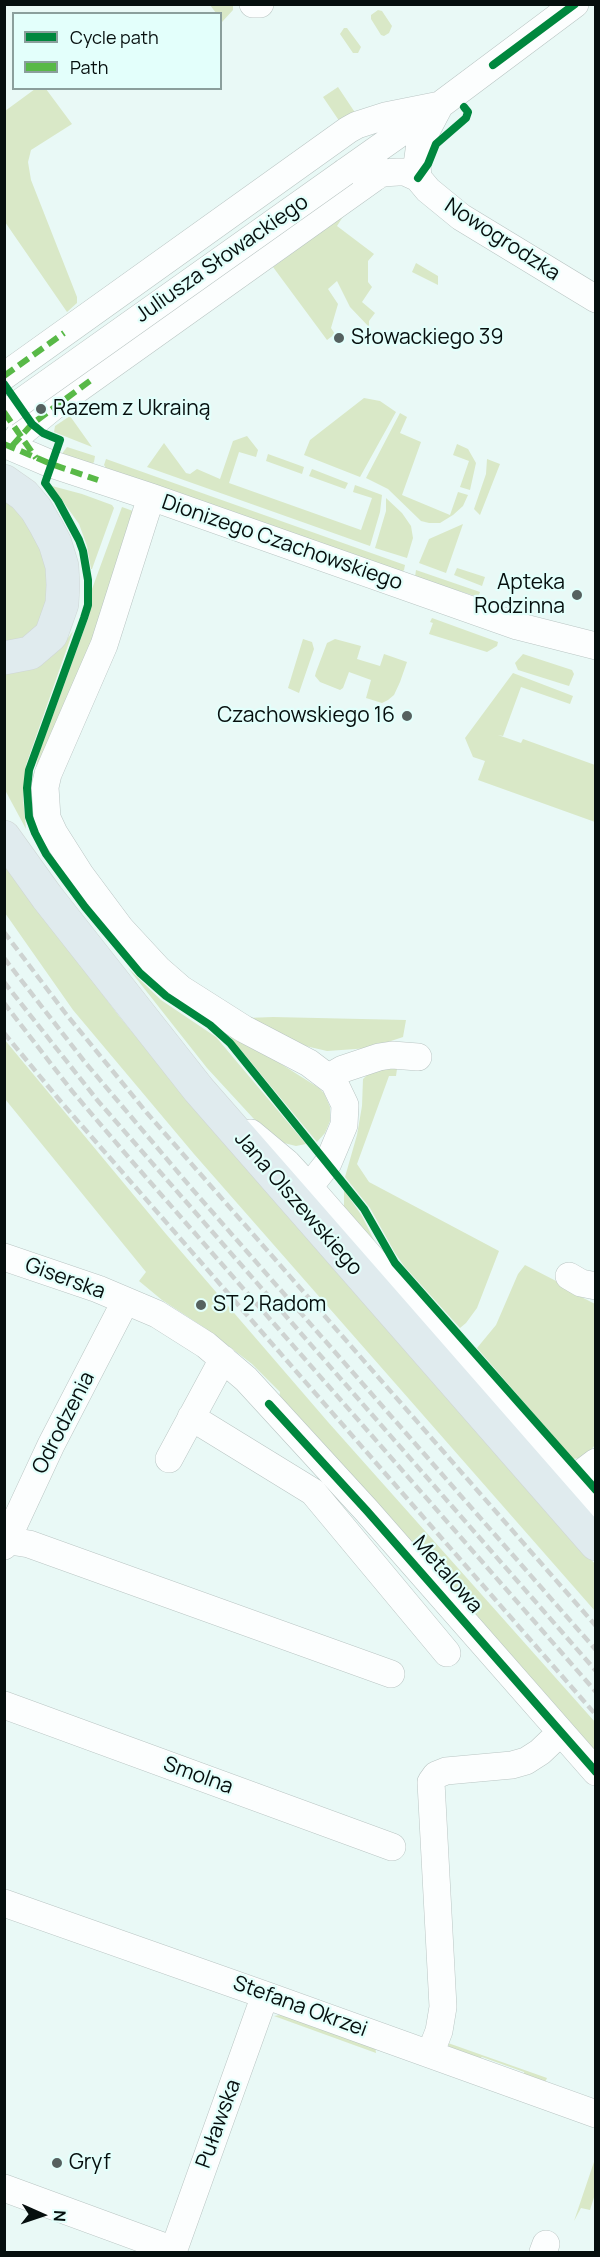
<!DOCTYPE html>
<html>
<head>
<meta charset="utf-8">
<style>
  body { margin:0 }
  #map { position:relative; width:600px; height:2257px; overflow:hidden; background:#e9f9f6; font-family:Manrope,sans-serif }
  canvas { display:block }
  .frame { position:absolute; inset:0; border:6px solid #060f0e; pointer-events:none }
  .legend { position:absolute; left:12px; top:12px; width:210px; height:78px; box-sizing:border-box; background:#e3fffb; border:2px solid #8b9f9c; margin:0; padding:8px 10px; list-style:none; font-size:18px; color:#060f0e }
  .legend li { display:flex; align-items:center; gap:12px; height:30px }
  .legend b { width:30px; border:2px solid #8b9f9c }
  .north { position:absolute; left:12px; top:2185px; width:60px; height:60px; -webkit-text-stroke:4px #e3fffb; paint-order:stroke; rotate:93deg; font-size:16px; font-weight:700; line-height:24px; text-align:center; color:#060f0e }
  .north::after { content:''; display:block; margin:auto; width:21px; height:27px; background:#060f0e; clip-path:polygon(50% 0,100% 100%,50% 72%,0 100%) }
</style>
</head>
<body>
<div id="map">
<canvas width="600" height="2257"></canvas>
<div class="frame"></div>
<ul class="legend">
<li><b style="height:8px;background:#00873e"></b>Cycle path</li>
<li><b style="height:8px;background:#58b947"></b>Path</li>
</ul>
<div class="north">N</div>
</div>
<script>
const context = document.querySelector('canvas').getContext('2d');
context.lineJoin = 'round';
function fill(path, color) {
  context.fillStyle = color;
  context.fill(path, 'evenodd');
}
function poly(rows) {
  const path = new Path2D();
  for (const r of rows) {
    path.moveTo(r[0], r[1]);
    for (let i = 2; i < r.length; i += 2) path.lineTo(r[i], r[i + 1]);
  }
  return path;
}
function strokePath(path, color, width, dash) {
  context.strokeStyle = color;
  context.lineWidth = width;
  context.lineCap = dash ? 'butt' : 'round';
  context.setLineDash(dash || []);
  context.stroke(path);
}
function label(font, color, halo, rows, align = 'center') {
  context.font = font + ' Manrope,sans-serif';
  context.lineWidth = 4.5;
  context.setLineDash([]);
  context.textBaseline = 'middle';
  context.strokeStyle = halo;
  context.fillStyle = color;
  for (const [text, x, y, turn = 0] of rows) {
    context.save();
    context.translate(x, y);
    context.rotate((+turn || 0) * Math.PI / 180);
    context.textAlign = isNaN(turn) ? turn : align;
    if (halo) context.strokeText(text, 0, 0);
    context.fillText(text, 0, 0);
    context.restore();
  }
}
const green = poly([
  [210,5,233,5,233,10,222,22,220,14,216,13],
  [378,10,382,11,392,26,389,33,384,36,381,35,371,19,371,15],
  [344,28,347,28,361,47,358,53,353,53,340,34],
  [338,87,358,117,344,128,323,97],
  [35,89,46,89,72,124,31,150,28,162,31,180,77,297,77,303,67,312,5,222,5,111],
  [344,215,337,226,374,254,368,261,368,282,372,287,362,302,375,313,369,321,369,327,350,307,337,281,328,289,338,304,331,328,335,334,327,340,273,267],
  [416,263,438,276,438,285,412,272],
  [364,398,380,401,396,412,360,477,304,455,310,440],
  [400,413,407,417,400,433,421,442,402,495,450,515,458,492,468,495,463,506,453,515,440,523,429,523,421,521,388,489,366,478],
  [70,416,92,447,54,432,55,426],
  [247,436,258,450,256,457,239,452,229,483,361,530,372,498,353,492,355,485,382,495,380,512,370,546,147,467,164,443,186,473,190,474,197,469,220,479,233,441],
  [457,444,468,449,476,463,470,490,460,487,469,461,453,455],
  [67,447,95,456,94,462,92,464,61,455],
  [268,454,304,467,302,474,266,461],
  [106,459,405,565,404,570,402,572,106,468,104,465],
  [487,459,500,464,480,515,474,509,486,474],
  [312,469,348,483,345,489,309,476],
  [52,486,82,494,112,505,114,508,92,569,91,569,87,546,79,524],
  [386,498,402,513,411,526,413,538,407,558,375,548,386,511],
  [4,499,15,508,40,542,49,575,45,619,28,638,4,644],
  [122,507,133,511,111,600,46,750,32,789,38,756,89,616,92,589],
  [463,524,446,573,419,563,429,539],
  [457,568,485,577,482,586,454,575],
  [416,570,480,592,478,597,415,577],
  [432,618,498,642,497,646,487,652,429,634,433,623,430,622],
  [73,631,26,765,23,798,26,829,5,790,5,673,61,647],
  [303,639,312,642,314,649,299,693,288,688],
  [335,639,361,646,357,659,380,666,384,654,407,662,400,682,394,695,388,700,382,703,366,698,371,680,349,672,343,688,340,690,320,682,315,676,316,672,327,643],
  [523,654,572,670,574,674,569,686,518,670,515,663],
  [513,673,573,696,570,704,521,687,503,736,498,735,521,743,523,739,595,765,595,822,478,780,485,761,473,757,465,738],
  [4,861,33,902,119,1016,191,1103,595,1564,595,1611,194,1154,73,1010,5,913],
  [128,968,161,1000,216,1037,306,1144,296,1146,284,1143,273,1137,253,1118,207,1068],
  [273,1017,406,1020,403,1037,370,1048,327,1051,297,1044,246,1018],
  [221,1026,319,1088,324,1093,330,1107,330,1121,325,1133,317,1142],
  [4,1039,166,1234,328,1422,595,1722,595,1755,279,1399,280,1392,252,1364,205,1328,162,1300,139,1281,146,1272,5,1099],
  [381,1068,397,1069,396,1076,389,1076,357,1164,369,1182,499,1251,477,1308,466,1323,460,1328,404,1266,395,1253,370,1208,345,1177,357,1135,362,1106,363,1079,368,1074],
  [344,1190,362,1216,379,1250,348,1217,344,1206],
  [525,1265,560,1283,564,1288,595,1304,595,1445,588,1453,579,1458,573,1459,477,1348,496,1325,518,1274],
  [280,2015,295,2017,375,2046,376,2053,274,2016],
  [448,2043,547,2078,544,2085,525,2080,524,2072,482,2057,476,2062,449,2051],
  [595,2159,595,2194,590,2210,581,2208,574,2221]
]);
const minor = poly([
  [253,4,260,4],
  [440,105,420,143,417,165,418,178,428,190,461,217,596,299],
  [345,172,440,105,575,4],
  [4,376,348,130,357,125,385,116,440,105],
  [4,444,51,464,151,497,517,626,596,646],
  [12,446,20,434,54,406,374,178,382,173,398,172,405,172,418,178],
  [151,497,104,645,48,774,45,787,47,818,54,833,80,874,121,929,158,969,181,989,244,1029,309,1063,334,1082,345,1105,344,1125,328,1163,309,1187],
  [329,1077,343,1069,379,1057,392,1055,418,1057],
  [251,1133,287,1163,309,1187,596,1515],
  [4,1257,98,1289,157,1314,206,1345,246,1379,367,1511,596,1772],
  [569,1276,581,1283,596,1286],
  [191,1417,313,1492,447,1653],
  [169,1459,223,1359],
  [568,1483,596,1462],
  [4,1540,29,1544,391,1674],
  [4,1546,51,1445,125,1302],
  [4,1705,392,1847],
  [4,1903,265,1995,596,2114],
  [430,2054,439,2031,443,2007,431,1782,436,1775,446,1771,512,1765,526,1761,540,1752,561,1732],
  [4,2188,173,2250],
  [173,2252,265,1995],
  [543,2252,546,2244]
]);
const major = poly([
  [4,481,24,495,36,509,46,526,55,543,62,566,63,585,62,604,51,635,30,653,4,658],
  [4,837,47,897,199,1090,596,1544]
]);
const rail = poly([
  [4,932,66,1014,147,1113,596,1626],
  [4,958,84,1061,193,1190,596,1650],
  [4,982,98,1101,596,1671],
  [4,1003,72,1091,130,1159,596,1692],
  [4,1033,62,1103,596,1715]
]);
const minorBridge = poly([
  [4,414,345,172]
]);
const quiet = poly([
  [4,376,64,333],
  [4,412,36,458],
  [4,444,51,464,98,480],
  [12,446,32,424,91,380]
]);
const cycleway = poly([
  [493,65,575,4],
  [418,178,428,164,436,144,466,118,468,112,464,107],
  [4,384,32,424,43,433,60,440,45,483,58,501,79,540,83,551,88,580,88,605,84,618,29,770,27,788,29,817,35,833,46,854,85,907,140,973,166,996,210,1025,230,1043,364,1209,395,1263,596,1490],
  [269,1404,367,1511,596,1772]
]);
const markers = [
  [339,338,6,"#55615f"],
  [41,409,6,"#55615f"],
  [577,595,6,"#55615f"],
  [407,716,6,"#55615f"],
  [201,1305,6,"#55615f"],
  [57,2163,6,"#55615f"]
];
const streetNames = [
  ["Nowogrodzka",502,240,33],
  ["Juliusza Słowackiego",222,259,-35],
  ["Dionizego Czachowskiego",282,543,19],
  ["Jana Olszewskiego",298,1204,49],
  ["Giserska",65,1279,20],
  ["Odrodzenia",64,1423,-63],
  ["Metalowa",447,1575,49],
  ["Smolna",198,1776,20],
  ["Stefana Okrzei",300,2007,20],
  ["Puławska",219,2124,-70]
];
const poiNames = [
  ["Słowackiego 39",351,338],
  ["Razem z Ukrainą",53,409],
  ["Apteka",565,583,"right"],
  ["Rodzinna",565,607,"right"],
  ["Czachowskiego 16",395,716,"right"],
  ["ST 2 Radom",213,1305],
  ["Gryf",69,2163]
];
fill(green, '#d9e8c7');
strokePath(minor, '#b9c5c3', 28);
strokePath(major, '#cfd6d5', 34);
strokePath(minor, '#fcfefe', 27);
strokePath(major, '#e0ebee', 33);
strokePath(rail, '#ced3d1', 4.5, [9, 4.5]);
strokePath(minorBridge, '#b9c5c3', 28, []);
strokePath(minorBridge, '#fcfefe', 27);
strokePath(quiet, '#58b947', 6, [12, 6]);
strokePath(cycleway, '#00873e', 8);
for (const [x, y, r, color] of markers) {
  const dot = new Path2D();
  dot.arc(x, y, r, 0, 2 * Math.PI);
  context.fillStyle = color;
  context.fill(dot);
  strokePath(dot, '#e3fffb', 2);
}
label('21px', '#060f0e', '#e3fffb', streetNames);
label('21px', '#060f0e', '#e3fffb', poiNames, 'left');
</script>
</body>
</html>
